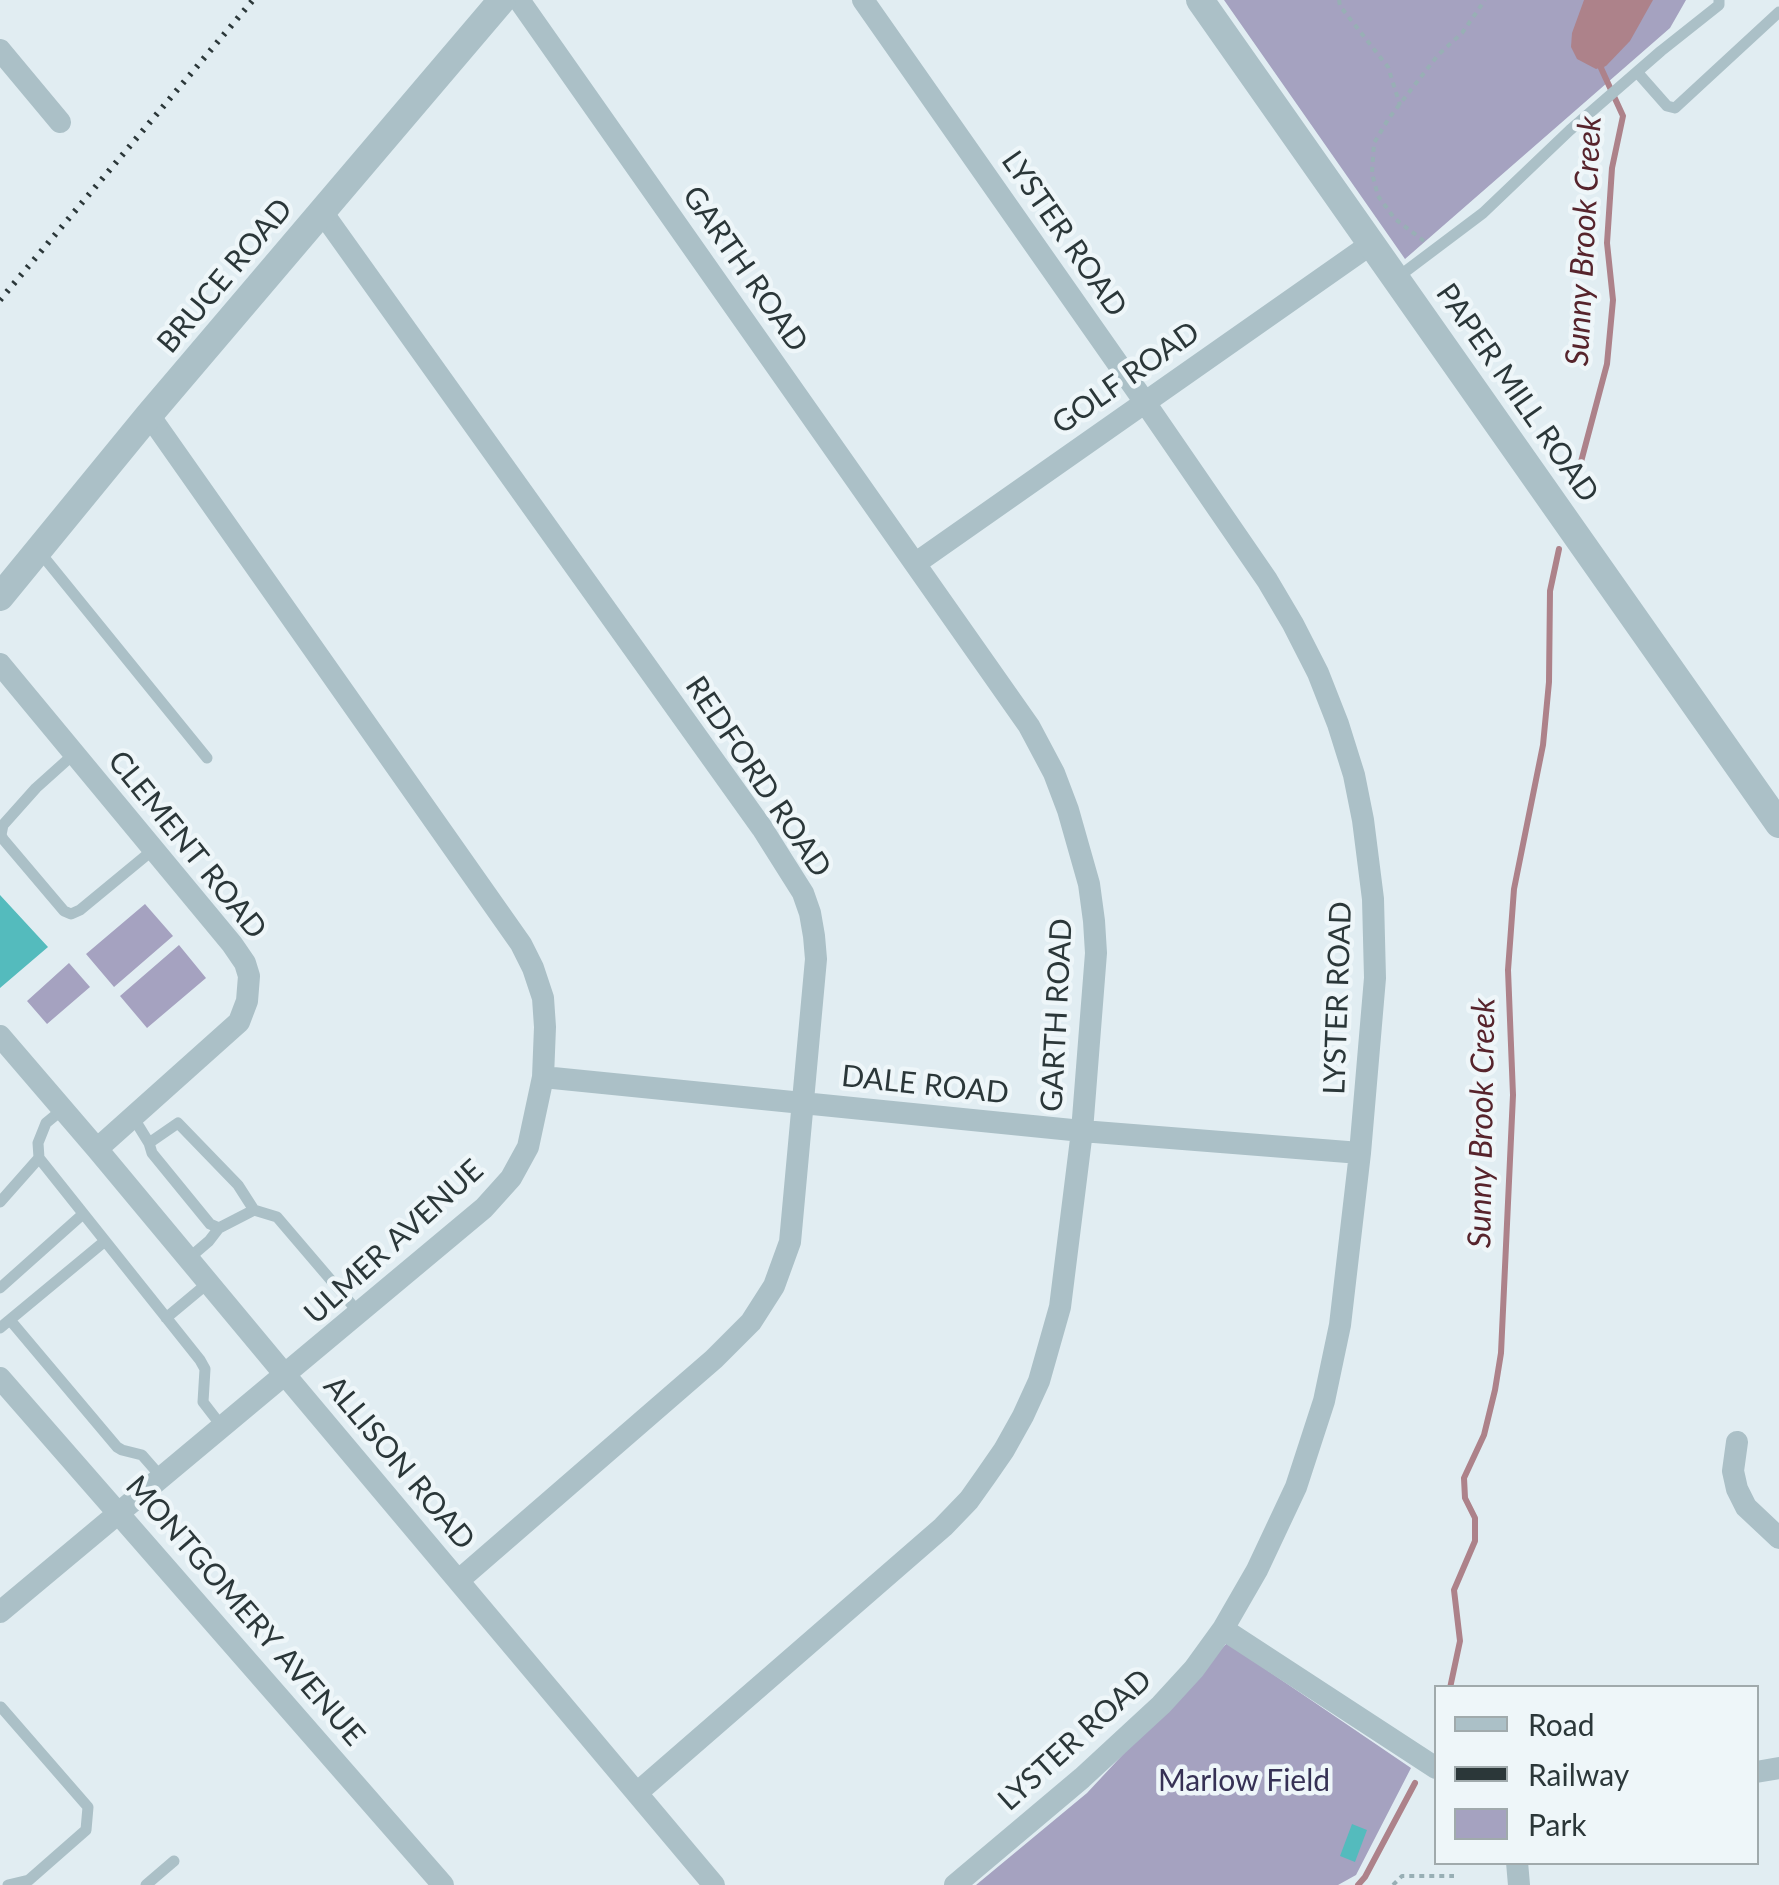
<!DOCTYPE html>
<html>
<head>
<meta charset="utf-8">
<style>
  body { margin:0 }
  #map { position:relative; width:1779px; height:1885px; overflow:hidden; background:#e1edf2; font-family:Lato,sans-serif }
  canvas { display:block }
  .legend { position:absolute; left:1434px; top:1685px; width:325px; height:180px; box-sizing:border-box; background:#eef6f9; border:2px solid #a0aaac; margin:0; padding:12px 18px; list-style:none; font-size:30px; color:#2b3739 }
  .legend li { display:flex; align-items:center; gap:20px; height:50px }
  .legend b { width:50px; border:2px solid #a0aaac }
</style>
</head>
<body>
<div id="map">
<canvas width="1779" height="1885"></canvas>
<ul class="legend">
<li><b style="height:12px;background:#abc0c7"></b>Road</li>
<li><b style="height:12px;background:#2b3739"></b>Railway</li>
<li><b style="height:28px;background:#a5a2c0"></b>Park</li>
</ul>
</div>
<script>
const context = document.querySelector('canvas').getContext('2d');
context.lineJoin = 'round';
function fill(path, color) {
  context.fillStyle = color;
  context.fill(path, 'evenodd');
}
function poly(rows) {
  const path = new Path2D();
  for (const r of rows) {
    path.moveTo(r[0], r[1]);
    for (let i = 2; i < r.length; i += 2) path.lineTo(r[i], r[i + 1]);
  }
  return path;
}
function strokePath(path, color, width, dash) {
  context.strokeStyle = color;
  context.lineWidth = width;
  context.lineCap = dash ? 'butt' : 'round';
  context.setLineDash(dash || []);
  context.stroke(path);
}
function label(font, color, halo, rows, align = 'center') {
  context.font = font + ' Lato,sans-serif';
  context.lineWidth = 9;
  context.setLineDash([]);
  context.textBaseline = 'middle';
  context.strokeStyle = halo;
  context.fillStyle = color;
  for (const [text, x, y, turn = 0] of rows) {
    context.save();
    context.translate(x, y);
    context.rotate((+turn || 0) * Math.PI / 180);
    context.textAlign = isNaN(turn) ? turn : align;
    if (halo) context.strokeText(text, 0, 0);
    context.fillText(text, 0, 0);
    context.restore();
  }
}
const green = poly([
  [1224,0,1686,0,1670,28,1405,259],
  [145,904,173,936,114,987,86,954],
  [179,945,206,978,147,1028,120,996],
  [69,963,90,987,47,1024,27,1001],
  [1227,1643,1411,1768,1356,1875,1338,1885,976,1885,1087,1793]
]);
const water = poly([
  [1584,0,1653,0,1630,41,1606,66,1596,69,1577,59,1571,47,1572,33]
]);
const stream = poly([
  [1573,492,1607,364,1613,300,1607,243,1612,168,1623,116,1601,68,1602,64],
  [1450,1688,1460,1641,1454,1590,1475,1541,1475,1518,1465,1498,1464,1478,1484,1435,1495,1390,1501,1353,1513,1095,1508,970,1514,889,1543,745,1549,682,1550,591,1559,549],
  [1358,1885,1365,1877,1415,1783]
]);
const building = poly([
  [0,895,48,947,0,988],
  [1352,1824,1367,1830,1355,1862,1340,1856]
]);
const path = poly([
  [1339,0,1340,6,1388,67,1400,105],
  [1424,241,1395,219,1378,196,1372,173,1374,143,1389,118,1438,55,1462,33,1485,0],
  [1393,1885,1402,1876,1454,1876]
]);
const service = poly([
  [1637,72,1667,106,1675,108,1779,12],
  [1398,277,1483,213,1570,130,1661,51,1719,5,1719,0],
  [38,550,207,758],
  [75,753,36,788,3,825,1,835,3,839,64,911,71,914,80,910,154,849],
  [63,1109,46,1123,38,1143,39,1158,200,1360,205,1369,203,1402,223,1428],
  [133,1117,149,1143,152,1153,210,1224,219,1228,254,1210,277,1217,359,1313],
  [149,1143,178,1123,238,1185,254,1210],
  [0,1202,39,1158],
  [188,1259,209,1241,219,1228],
  [0,1288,83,1214],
  [166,1318,208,1283],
  [10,1320,117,1447,122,1450,142,1455,163,1479],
  [0,1328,105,1241],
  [1,1707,88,1807,86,1830,29,1880,8,1885],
  [146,1885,174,1861]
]);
const minor = poly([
  [519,0,1029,726,1054,773,1068,810,1089,884,1094,921,1096,953,1082,1131,1060,1307,1039,1381,1023,1416,1004,1450,986,1476,969,1500,943,1527,638,1792],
  [863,0,1144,401,1267,580,1293,624,1318,673,1338,724,1354,775,1363,820,1373,899,1375,978,1360,1153,1340,1325,1324,1401,1296,1487,1257,1570,1223,1629,1194,1669,1161,1705,1082,1778,955,1885],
  [0,50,60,122],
  [322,212,762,828,803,893,810,913,814,936,816,959,790,1242,774,1286,751,1322,714,1359,459,1580],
  [916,563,1371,244],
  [0,664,232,944,245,963,249,976,247,1001,239,1022,97,1149],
  [0,1036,97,1149,286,1376,714,1885],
  [543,1077,1082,1131,1360,1153],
  [0,1378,443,1885],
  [1737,1442,1733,1471,1737,1489,1746,1507,1779,1538],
  [0,1612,484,1208,511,1178,528,1147,543,1077,545,1027,543,998,533,968,521,944,149,415],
  [1223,1629,1436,1768],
  [1756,1772,1779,1768],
  [1517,1862,1519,1885]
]);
const tertiary = poly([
  [1200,0,1779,824],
  [0,597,149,415,502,0]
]);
const rail = poly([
  [0,300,253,0]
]);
const streetNames = [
  ["LYSTER ROAD",1064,234,55],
  ["GARTH ROAD",745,269,55],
  ["BRUCE ROAD",225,276,-50],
  ["GOLF ROAD",1126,378,-35],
  ["PAPER MILL ROAD",1517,393,55],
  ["REDFORD ROAD",758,777,56],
  ["CLEMENT ROAD",187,845,51],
  ["LYSTER ROAD",1338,998,-88],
  ["GARTH ROAD",1057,1015,-87],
  ["DALE ROAD",925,1085,6],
  ["ULMER AVENUE",394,1242,-42],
  ["ALLISON ROAD",399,1463,50],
  ["MONTGOMERY AVENUE",245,1611,49],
  ["LYSTER ROAD",1075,1740,-42]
];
const parkNames = [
  ["Marlow Field",1244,1781]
];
const waterNames = [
  ["Sunny Brook Creek",1584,241,-87],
  ["Sunny Brook Creek",1482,1123,-89]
];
fill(green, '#a5a2c0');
fill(water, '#ad828a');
strokePath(stream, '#ad828a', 6);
fill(building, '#54bbbd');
strokePath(path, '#98afb5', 4, [5, 5]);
strokePath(service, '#abc0c7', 11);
strokePath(minor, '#abc0c7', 22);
strokePath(tertiary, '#abc0c7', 28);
strokePath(rail, '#2b3739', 6, [2.5, 8]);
label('30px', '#2b3739', '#eef6f9', streetNames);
label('30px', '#363155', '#eef6f9', parkNames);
label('italic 32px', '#57242c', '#eef6f9', waterNames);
</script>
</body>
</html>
